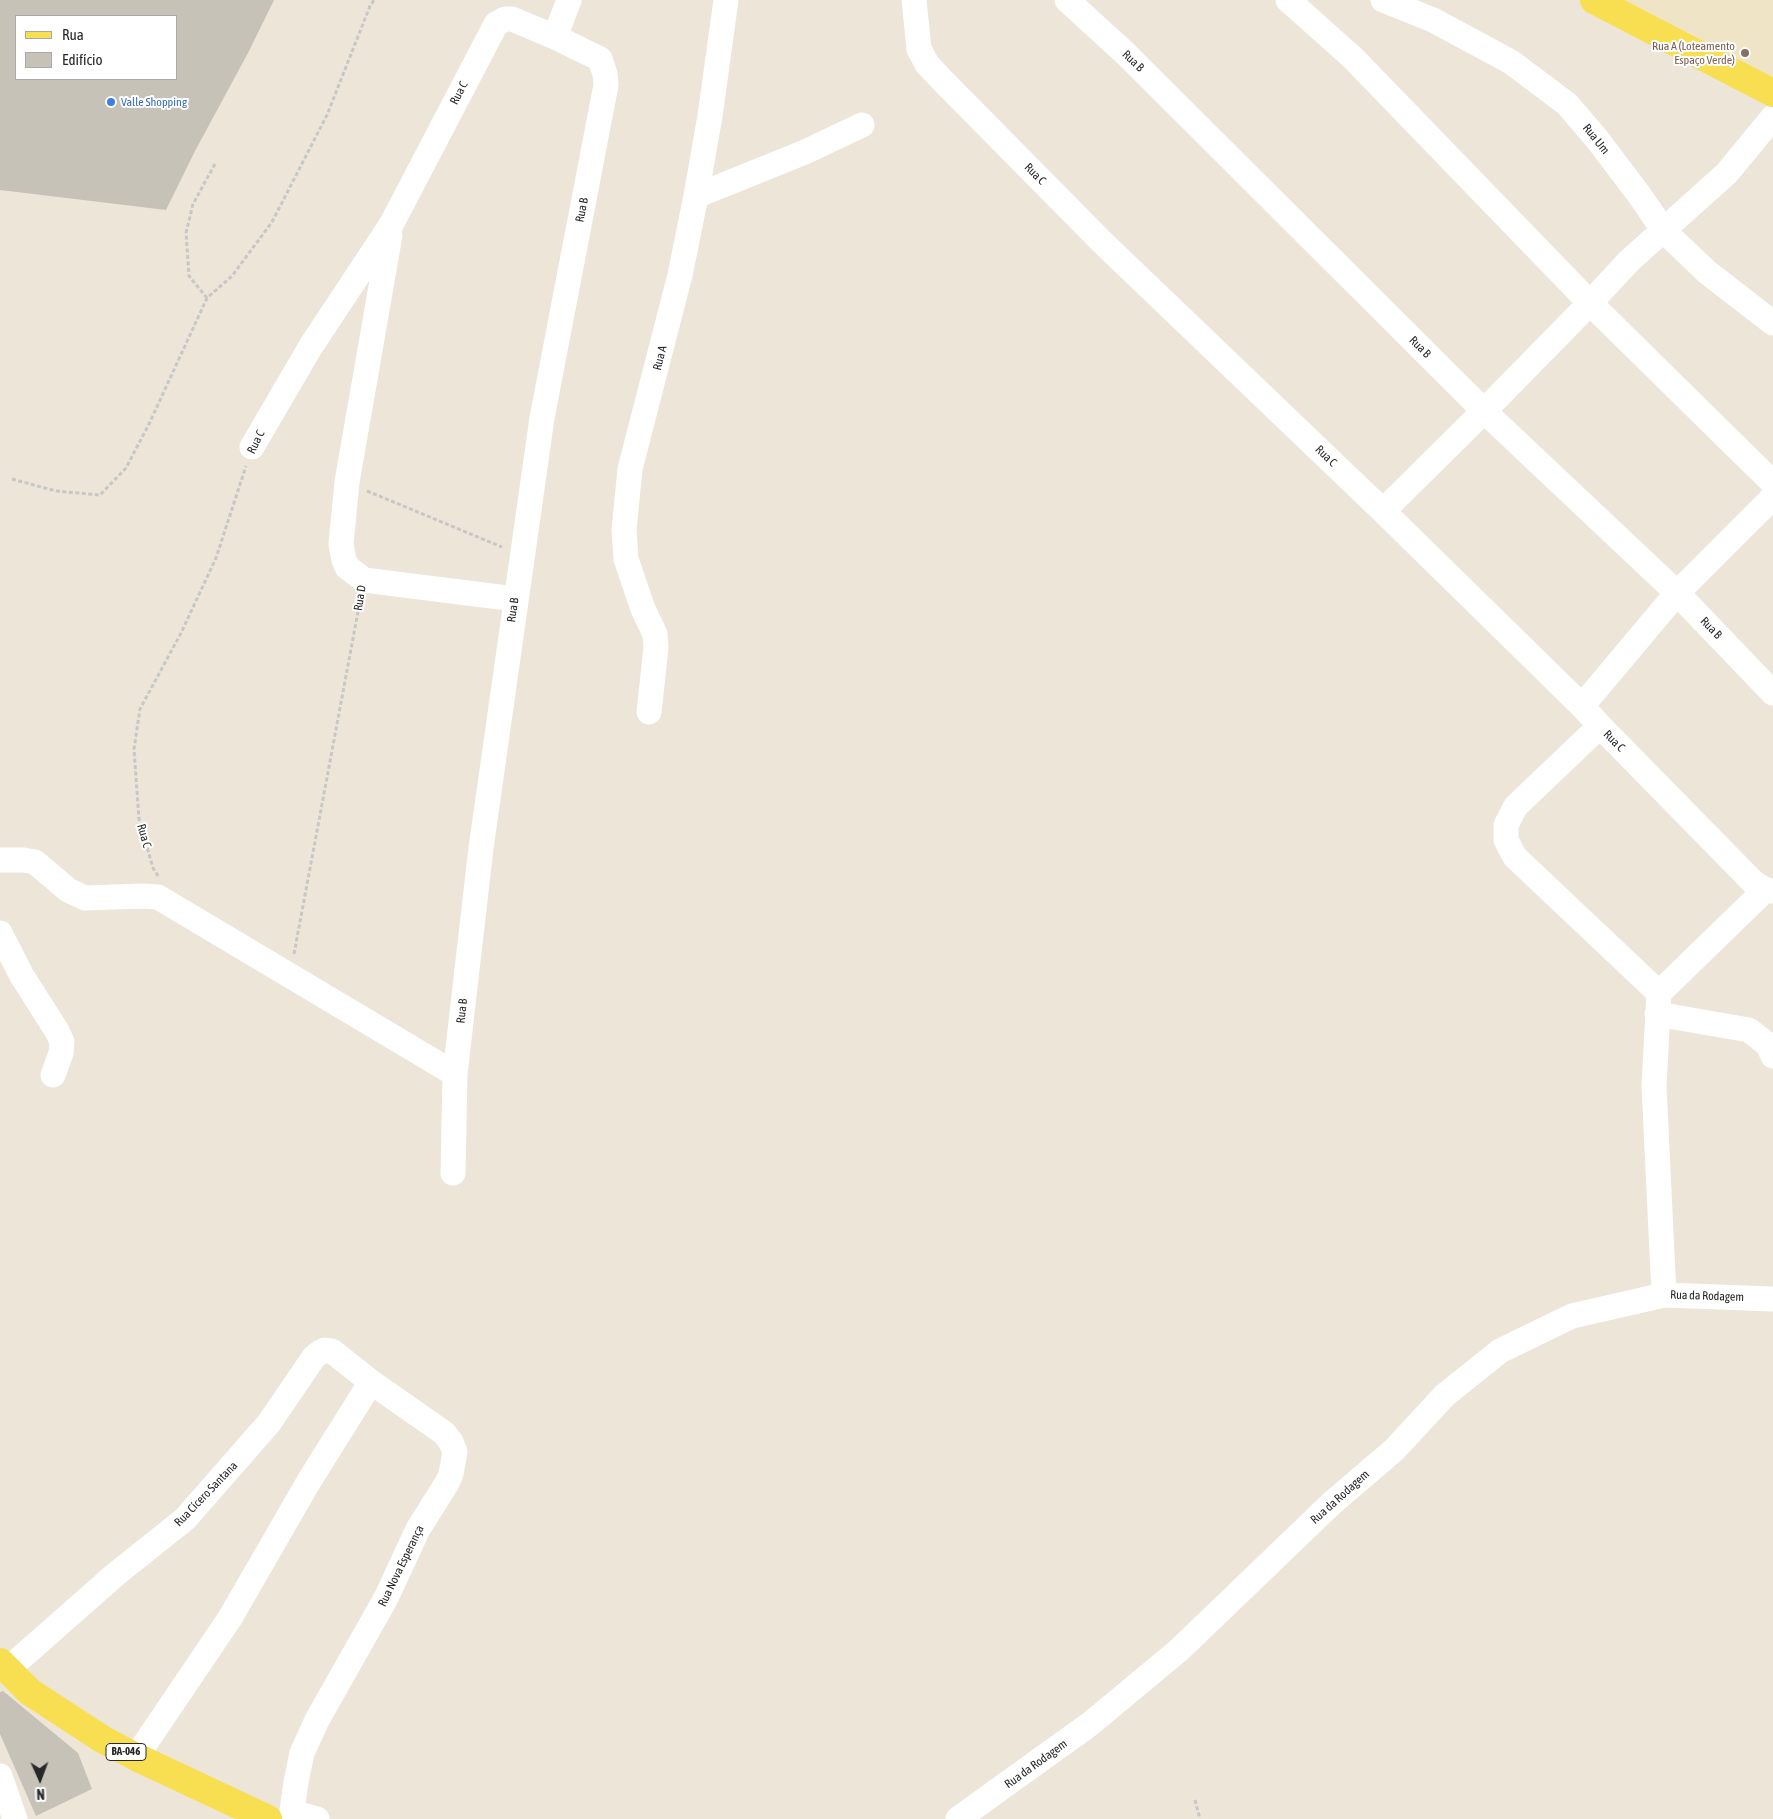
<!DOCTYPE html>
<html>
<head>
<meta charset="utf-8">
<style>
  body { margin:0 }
  #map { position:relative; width:1773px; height:1819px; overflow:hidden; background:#ece5d8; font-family:"Asap Condensed",sans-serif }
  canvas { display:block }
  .legend { position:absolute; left:15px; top:15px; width:162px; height:65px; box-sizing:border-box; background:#fff; border:1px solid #a9a9a9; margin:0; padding:6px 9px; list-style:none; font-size:15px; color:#282828 }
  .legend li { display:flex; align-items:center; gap:10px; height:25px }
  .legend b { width:25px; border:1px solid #a9a9a9 }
  .north { position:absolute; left:15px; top:1754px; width:50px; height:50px; -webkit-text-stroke:4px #fff; paint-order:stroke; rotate:178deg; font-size:14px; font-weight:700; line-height:20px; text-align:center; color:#282828 }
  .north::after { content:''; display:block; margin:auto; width:18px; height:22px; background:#282828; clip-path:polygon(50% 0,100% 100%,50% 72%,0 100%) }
</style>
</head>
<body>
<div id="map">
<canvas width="1773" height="1819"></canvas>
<ul class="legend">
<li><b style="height:6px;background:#f8df51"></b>Rua</li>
<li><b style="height:14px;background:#c7c2b8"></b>Edifício</li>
</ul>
<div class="north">N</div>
</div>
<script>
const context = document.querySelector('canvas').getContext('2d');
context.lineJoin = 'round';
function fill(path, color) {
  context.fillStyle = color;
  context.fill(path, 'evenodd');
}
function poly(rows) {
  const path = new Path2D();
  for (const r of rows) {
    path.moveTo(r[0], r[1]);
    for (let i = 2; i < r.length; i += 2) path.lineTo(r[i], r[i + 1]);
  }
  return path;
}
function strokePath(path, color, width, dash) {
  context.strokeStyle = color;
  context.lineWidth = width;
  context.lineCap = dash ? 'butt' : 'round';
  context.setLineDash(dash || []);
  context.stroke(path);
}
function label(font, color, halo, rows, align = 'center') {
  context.font = font + ' "Asap Condensed",sans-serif';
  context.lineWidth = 4;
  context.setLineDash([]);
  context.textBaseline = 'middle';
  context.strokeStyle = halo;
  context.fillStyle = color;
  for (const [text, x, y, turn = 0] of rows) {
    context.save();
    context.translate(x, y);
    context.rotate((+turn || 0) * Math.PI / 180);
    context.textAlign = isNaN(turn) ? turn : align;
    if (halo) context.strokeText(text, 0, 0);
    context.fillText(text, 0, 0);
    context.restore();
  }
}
const education = poly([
  [1610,0,1773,0,1773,83]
]);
const building = poly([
  [0,0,274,0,248,53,195,151,166,210,0,190],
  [16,16,176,16,176,79,16,79],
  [3,1691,78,1753,92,1789,36,1816,0,1734,0,1692]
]);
const path = poly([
  [207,298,189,276,186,233,193,204,216,162],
  [12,479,56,491,100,495,126,468,149,424,207,298,232,276,272,222,327,115,370,6,374,0],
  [367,491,502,547],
  [158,876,153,868,139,819,134,749,140,709,181,633,216,558,246,466],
  [294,954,360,601],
  [1195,1800,1200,1819]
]);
const minor = poly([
  [914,0,919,49,927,64,942,80,1103,243,1383,511,1582,706,1600,726,1753,882,1765,890,1773,891],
  [1067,0,1126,54,1484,411,1677,593,1773,693],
  [1288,0,1353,58,1590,303,1773,483],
  [1383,0,1433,20,1511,62,1567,104,1597,139,1640,196,1664,231,1707,272,1773,323],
  [555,37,569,0],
  [696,196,805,152,862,125],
  [390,235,347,482,341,544,344,560,347,567,364,580,515,599],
  [252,447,311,346,391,225,496,24,505,19,512,19,555,37,600,59,605,74,606,85,542,418,481,848,455,1074,453,1173],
  [1383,511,1484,411,1590,303,1629,261,1727,173,1773,117],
  [1582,706,1677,593,1773,497],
  [649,712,656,648,655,634,643,609,626,559,624,530,630,469,680,275,696,196,710,116,726,0],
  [1600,726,1516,806,1506,825,1506,840,1515,857,1659,993],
  [0,860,24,860,35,862,68,890,85,898,142,896,158,897,455,1074],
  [0,933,22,976,57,1031,62,1042,61,1053,53,1075],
  [1657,1014,1749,1030,1768,1045,1773,1056],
  [1664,1295,1654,1086,1659,993,1765,890],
  [7,1670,116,1574,185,1519,269,1423,314,1357,319,1353,325,1350,332,1351,371,1382,444,1433,451,1442,455,1452,451,1474,447,1483,418,1529,386,1598,317,1720,302,1753,296,1782,291,1819],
  [136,1757,230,1618,309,1481,371,1382],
  [0,1776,15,1819],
  [292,1812,317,1819],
  [958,1819,1090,1724,1179,1650,1332,1503,1394,1450,1445,1395,1500,1351,1572,1316,1664,1295,1773,1299]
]);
const major = poly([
  [1594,0,1773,93],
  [0,1662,30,1692,102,1739,136,1757,268,1819]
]);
const markers = [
  [1745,53,5,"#8d6e63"],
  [111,102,5,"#3f7fe0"]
];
const shields = [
  [126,1752,40]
];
const shieldNames = [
  ["BA-046",126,1752]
];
const educationNames = [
  ["Rua A (Loteamento",1735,46],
  ["Espaço Verde)",1735,60]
];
const streetNames = [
  ["Rua B",1133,61,44],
  ["Rua C",459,93,-63],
  ["Rua Um",1596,139,51],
  ["Rua C",1035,174,45],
  ["Rua B",582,210,-79],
  ["Rua B",1420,347,45],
  ["Rua A",660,358,-76],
  ["Rua C",256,442,-64],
  ["Rua C",1326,456,44],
  ["Rua D",360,598,-81],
  ["Rua B",513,610,-82],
  ["Rua B",1711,628,46],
  ["Rua C",1614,741,45],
  ["Rua C",144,836,74],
  ["Rua B",462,1011,-84],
  ["Rua da Rodagem",1707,1296,2],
  ["Rua Cícero Santana",206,1494,-46],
  ["Rua da Rodagem",1340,1497,-42],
  ["Rua Nova Esperança",401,1566,-64],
  ["Rua da Rodagem",1036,1764,-36]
];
const shopNames = [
  ["Valle Shopping",121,102]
];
fill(education, '#efe5c6');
fill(building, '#c7c2b8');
strokePath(path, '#c7c7c7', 3, [4, 2.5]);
strokePath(minor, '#fff', 25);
strokePath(major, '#f8df51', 28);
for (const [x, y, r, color] of markers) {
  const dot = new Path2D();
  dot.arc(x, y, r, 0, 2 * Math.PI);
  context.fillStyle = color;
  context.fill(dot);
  strokePath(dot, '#fff', 2);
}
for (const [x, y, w] of shields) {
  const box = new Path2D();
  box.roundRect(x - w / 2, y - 8.5, w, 17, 4);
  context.fillStyle = '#fff';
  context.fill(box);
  strokePath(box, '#282828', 1);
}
label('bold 11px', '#282828', null, shieldNames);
label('12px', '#785e54', '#fff', educationNames, 'right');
label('12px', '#282828', '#fff', streetNames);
label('12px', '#366cbe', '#fff', shopNames, 'left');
</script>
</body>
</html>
